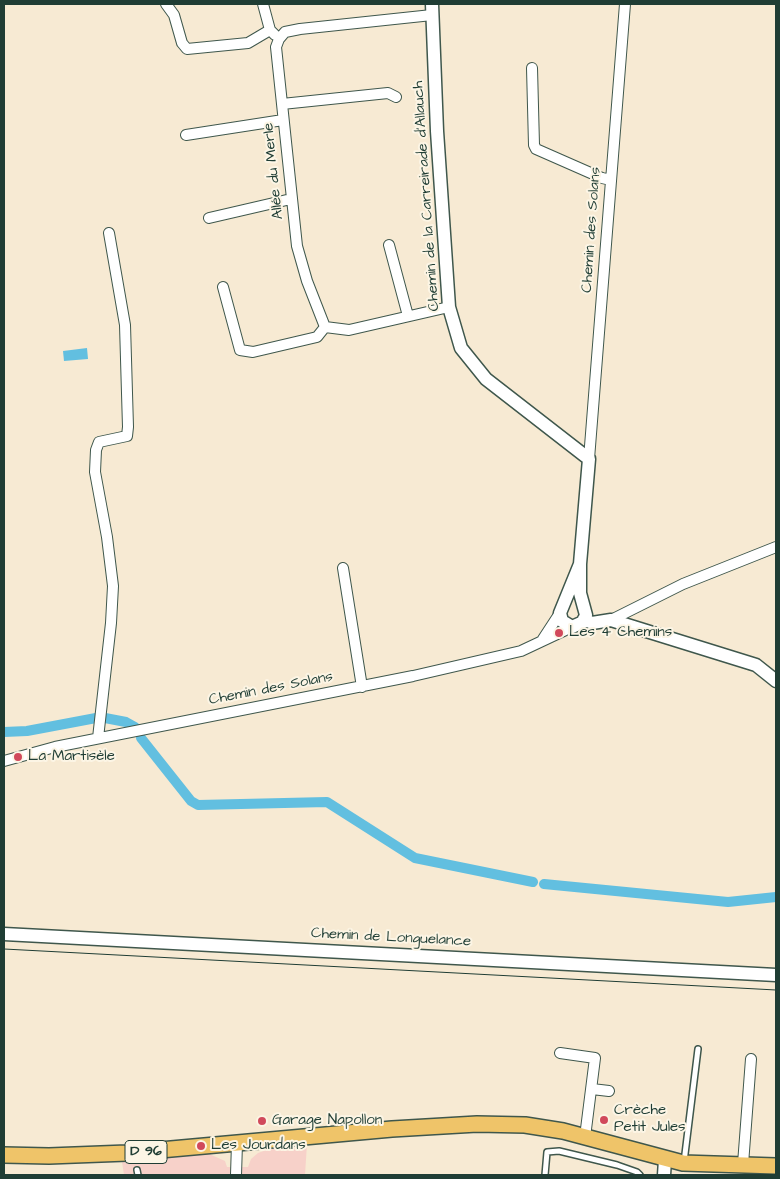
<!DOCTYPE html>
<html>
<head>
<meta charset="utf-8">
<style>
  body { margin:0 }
  #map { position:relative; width:780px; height:1179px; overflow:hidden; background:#f7ead3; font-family:"Architects Daughter",sans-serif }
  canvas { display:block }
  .frame { position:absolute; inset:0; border:5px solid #1f3d34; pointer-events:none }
</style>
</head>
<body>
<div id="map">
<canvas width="780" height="1179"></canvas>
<div class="frame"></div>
</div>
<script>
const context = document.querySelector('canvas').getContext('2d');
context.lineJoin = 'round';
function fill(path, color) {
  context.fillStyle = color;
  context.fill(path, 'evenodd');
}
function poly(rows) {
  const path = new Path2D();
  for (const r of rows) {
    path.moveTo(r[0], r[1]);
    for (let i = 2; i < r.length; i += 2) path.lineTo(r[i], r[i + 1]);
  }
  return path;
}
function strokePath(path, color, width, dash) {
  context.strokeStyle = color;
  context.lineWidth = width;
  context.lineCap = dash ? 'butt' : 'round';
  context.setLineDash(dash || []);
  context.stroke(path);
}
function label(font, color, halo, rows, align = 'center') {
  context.font = font + ' "Architects Daughter",sans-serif';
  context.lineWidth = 4;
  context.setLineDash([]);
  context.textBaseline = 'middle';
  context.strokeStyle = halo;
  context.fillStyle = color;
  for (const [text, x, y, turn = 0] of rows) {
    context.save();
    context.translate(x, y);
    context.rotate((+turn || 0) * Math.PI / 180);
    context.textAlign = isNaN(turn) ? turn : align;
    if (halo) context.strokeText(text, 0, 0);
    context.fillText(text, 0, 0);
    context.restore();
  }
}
const built = poly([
  [307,1144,305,1175,124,1175,122,1162,207,1153,225,1161,227,1167,248,1167,251,1159,258,1153,272,1148]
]);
const water = poly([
  [87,348,88,359,64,361,63,351]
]);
const canal = poly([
  [105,718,126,722,135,727],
  [4,732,27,731,96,718],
  [141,738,191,801,198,805,327,802,415,858,533,882],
  [544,884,728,902,776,897]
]);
const service = poly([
  [684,1162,698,1049],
  [137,1170,138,1175],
  [545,1175,547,1152,559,1151,617,1165,637,1172,640,1175]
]);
const minor = poly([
  [166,4,174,15,182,43,187,49,248,43,270,30],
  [263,4,270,30,275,35],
  [432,15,300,29,285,32,279,39,276,47,297,246,307,281,325,327,349,330,449,307],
  [532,68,534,145,536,149,602,178,611,180],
  [282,104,388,93,396,97],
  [186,135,283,120],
  [209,218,291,199],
  [389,245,408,316],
  [223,287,240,350,253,352,317,337,325,327],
  [589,459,625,4],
  [343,568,362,687],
  [611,620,683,584,776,547],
  [543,639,560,613],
  [98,738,111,623,113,586,107,537,95,472,96,450,99,442,127,436,128,427,125,325,109,233],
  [4,761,55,747,413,676,521,651,572,627],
  [560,1053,595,1058,585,1137],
  [592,1089,609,1091],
  [743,1164,751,1059],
  [236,1175,237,1143]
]);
const tertiary = poly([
  [432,4,437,131,449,307,461,348,486,379,589,459,580,564,580,593,586,615,583,622,572,627,562,621,560,613,580,564],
  [584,619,592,623,611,620,756,665,776,681],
  [4,934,776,975],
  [664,1175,665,1160]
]);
const primary = poly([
  [4,1155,49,1156,127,1153,392,1129,477,1124,525,1125,563,1131,683,1163,776,1166]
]);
const tram = poly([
  [4,949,776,990]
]);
const markers = [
  [559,633,5,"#d1495b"],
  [18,757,5,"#d1495b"],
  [604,1120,5,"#d1495b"],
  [262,1121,5,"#d1495b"],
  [201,1146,5,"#d1495b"]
];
const shields = [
  [146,1152,42]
];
const shieldNames = [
  ["D 96",146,1152]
];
const streetNames = [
  ["Allée du Merle",274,171,-96],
  ["Chemin de la Carreirade d'Allauch",427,196,-94],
  ["Chemin des Solans",592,230,-86],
  ["Chemin des Solans",271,689,-11],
  ["Chemin de Longuelance",391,938,3]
];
const poiNames = [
  ["Les 4 Chemins",569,633],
  ["La Martisèle",28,757],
  ["Crèche",614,1111],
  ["Petit Jules",614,1128],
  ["Garage Napollon",272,1121],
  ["Les Jourdans",211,1146]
];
fill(built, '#f7d1c9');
fill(water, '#62bfe0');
strokePath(canal, '#62bfe0', 10);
strokePath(service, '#3f574c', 8);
strokePath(minor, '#3f574c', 12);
strokePath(tertiary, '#3f574c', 15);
strokePath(primary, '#3f574c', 18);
strokePath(service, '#fff', 5);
strokePath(minor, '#fff', 10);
strokePath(tertiary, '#fff', 12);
strokePath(primary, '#efc469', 15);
strokePath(tram, '#1f3d34', 1);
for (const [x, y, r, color] of markers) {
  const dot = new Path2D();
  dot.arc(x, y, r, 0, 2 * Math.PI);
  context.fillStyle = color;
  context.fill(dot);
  strokePath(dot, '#fcf5e5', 2);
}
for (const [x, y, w] of shields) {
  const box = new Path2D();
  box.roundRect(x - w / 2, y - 11.5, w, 23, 4);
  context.fillStyle = '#fcf5e5';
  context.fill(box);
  strokePath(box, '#1f3d34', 1);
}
label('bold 14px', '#1f3d34', null, shieldNames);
label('15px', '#1f3d34', '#fcf5e5', streetNames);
label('15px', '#1f3d34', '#fcf5e5', poiNames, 'left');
</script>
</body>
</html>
